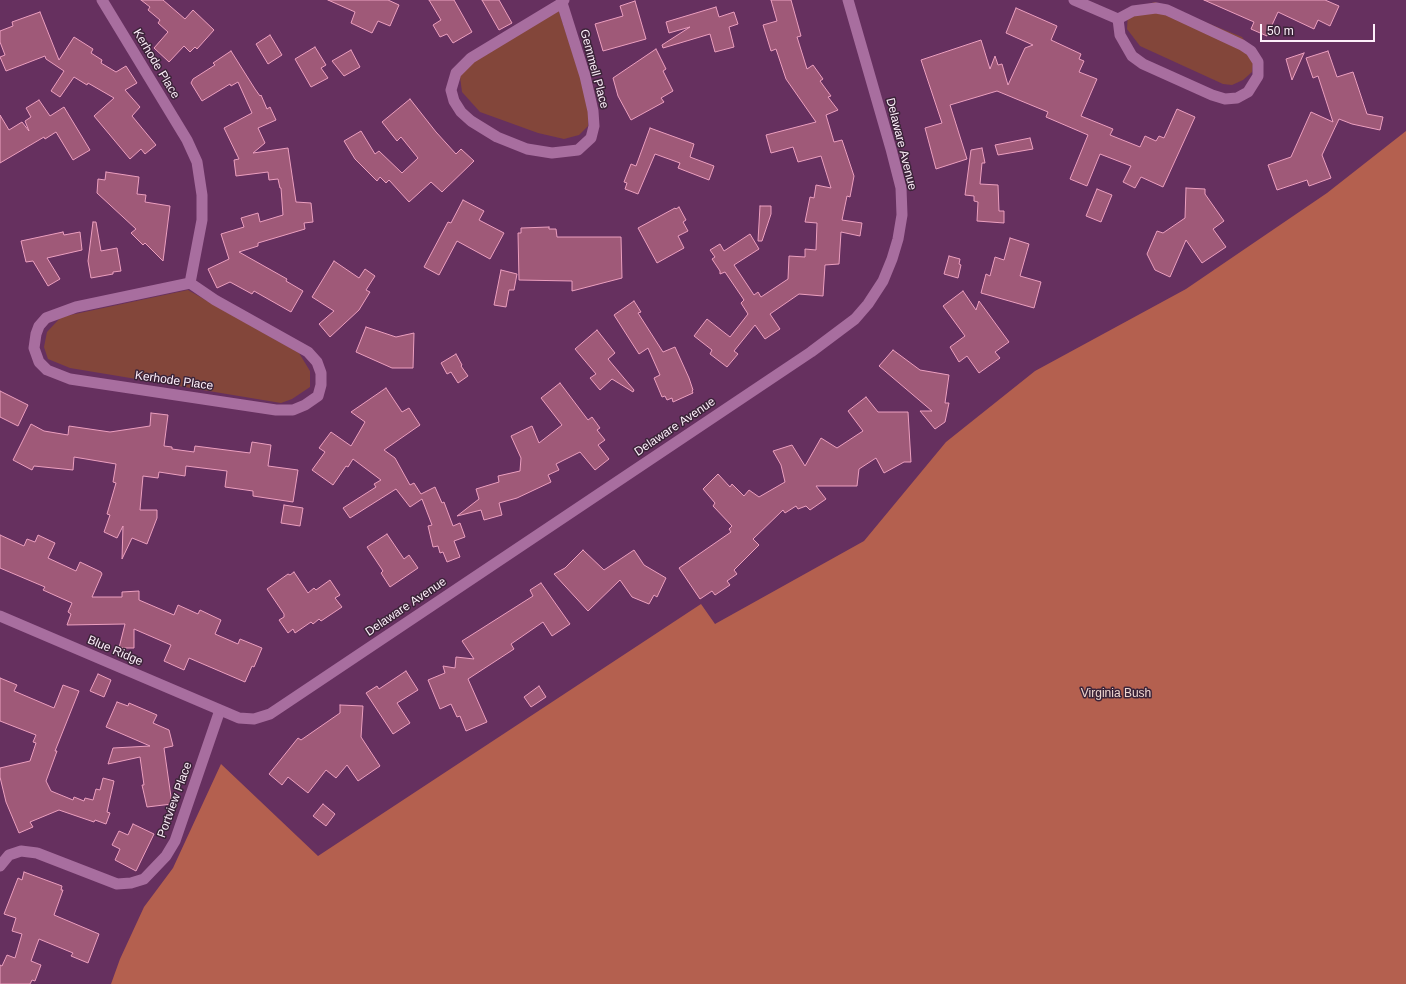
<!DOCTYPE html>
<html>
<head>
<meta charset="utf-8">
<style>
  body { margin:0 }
  #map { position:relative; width:1406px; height:984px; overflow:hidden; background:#66305f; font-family:Helvetica,sans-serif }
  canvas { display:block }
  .scale { position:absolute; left:1260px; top:24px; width:115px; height:18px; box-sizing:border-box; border:2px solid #fdeffa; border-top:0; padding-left:5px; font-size:12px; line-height:14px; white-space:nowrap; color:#fdeffa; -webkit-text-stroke:3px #3c2439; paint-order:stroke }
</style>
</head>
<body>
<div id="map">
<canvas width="1406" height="984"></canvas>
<div class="scale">50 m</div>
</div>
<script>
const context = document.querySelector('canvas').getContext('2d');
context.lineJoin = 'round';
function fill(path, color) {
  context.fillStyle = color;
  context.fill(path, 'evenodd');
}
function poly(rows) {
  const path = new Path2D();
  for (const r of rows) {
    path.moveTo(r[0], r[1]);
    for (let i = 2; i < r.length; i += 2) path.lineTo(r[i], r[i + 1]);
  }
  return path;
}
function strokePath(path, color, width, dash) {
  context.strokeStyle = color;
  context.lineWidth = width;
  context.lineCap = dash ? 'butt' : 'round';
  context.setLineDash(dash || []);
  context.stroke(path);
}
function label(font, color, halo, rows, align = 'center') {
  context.font = font + ' Helvetica,sans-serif';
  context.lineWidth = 3;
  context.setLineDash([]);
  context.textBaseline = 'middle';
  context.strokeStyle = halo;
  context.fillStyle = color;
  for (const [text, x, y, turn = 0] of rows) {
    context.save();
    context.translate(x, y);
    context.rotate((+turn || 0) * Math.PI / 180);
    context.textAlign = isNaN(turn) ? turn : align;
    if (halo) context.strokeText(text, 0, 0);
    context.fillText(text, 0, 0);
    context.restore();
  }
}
const green = poly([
  [1155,2,1242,37,1254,55,1252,72,1243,80,1232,85,1223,84,1140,46,1127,29,1128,13,1135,8],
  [558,9,589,103,588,126,579,135,564,139,538,133,480,112,462,92,459,69],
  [188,290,299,353,310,371,310,387,292,399,281,403,70,368,48,359,44,347,47,332,61,317]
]);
const forest = poly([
  [1406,131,1406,984,111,984,120,959,144,907,173,868,221,764,318,856,701,604,715,624,864,541,946,442,1035,371,1186,289,1327,193]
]);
const building = poly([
  [141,0,163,0,185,19,193,10,214,30,197,49,195,47,190,52,184,46,169,62,154,48,168,32,158,23,160,20,148,10,150,7,141,0],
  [328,0,388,0,399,5,390,26,378,21,372,33,351,23,355,12,328,0],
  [429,0,454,0,472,32,453,43,447,34,440,37,433,25,441,20,429,0],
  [482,0,499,0,512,23,499,30,482,0],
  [771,0,791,0,801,36,797,37,807,69,813,65,823,79,820,81,831,96,828,97,838,110,826,115,834,142,842,140,854,176,850,197,847,196,842,220,862,223,860,236,841,232,839,264,825,265,823,296,799,294,770,314,780,329,765,339,755,325,734,351,738,354,727,367,710,354,712,350,694,336,707,319,730,337,748,314,741,303,744,300,725,272,720,274,720,271,712,259,715,257,710,250,720,244,724,251,750,234,759,249,734,265,754,295,758,292,761,297,788,279,789,256,805,257,805,249,816,250,817,223,805,222,810,197,814,198,816,185,831,188,821,156,798,162,793,147,771,153,766,135,816,122,786,79,776,49,771,51,763,25,777,21,771,0],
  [1204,0,1325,0,1339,6,1330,26,1318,20,1314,29,1278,12,1267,36,1251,29,1254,22,1204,0],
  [635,1,646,39,603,51,595,24,623,16,620,6,635,1],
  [716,7,719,17,734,12,738,24,729,27,734,47,715,52,710,34,663,48,662,45,690,27,669,33,666,22,716,7],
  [1016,8,1057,26,1051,40,1081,54,1079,59,1084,61,1079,72,1097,79,1081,116,1113,129,1110,135,1140,147,1145,136,1156,141,1159,136,1164,138,1177,109,1195,117,1163,187,1141,177,1135,188,1123,182,1131,166,1100,154,1087,186,1070,179,1088,135,1046,117,1048,112,997,91,950,105,967,159,936,169,925,128,942,123,921,60,981,40,990,69,995,56,998,65,1002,64,1008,85,1025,48,1033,45,1006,33,1016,8],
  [40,12,59,60,74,37,93,49,91,53,102,60,101,63,116,72,126,66,137,83,125,90,140,107,132,116,156,145,145,154,141,149,130,159,94,116,114,98,88,83,87,85,74,77,60,97,51,91,64,71,46,59,45,56,6,71,0,57,5,55,0,42,0,31,13,26,12,22,40,12],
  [270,35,282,55,268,64,256,44,270,35],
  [315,47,326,65,321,68,328,78,311,87,295,59,315,47],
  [656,49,666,69,663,71,673,91,661,98,664,102,631,120,618,96,613,78,656,49],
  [351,50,360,67,344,76,332,61,351,50],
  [231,51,255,89,260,96,261,95,267,109,270,107,276,120,258,128,265,143,253,153,288,148,296,202,311,203,313,222,304,223,305,229,258,243,258,246,239,252,287,279,286,281,303,291,291,312,254,291,252,294,230,282,217,288,208,269,229,259,221,234,244,227,241,218,258,213,260,222,283,215,281,188,280,188,278,179,269,180,268,172,236,176,234,160,239,159,224,128,252,113,238,82,231,86,230,84,202,101,191,83,193,79,215,65,213,63,231,51],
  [1328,51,1337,77,1353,72,1367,114,1383,117,1380,130,1352,124,1339,119,1322,155,1331,178,1309,186,1307,180,1277,190,1268,165,1291,157,1311,112,1333,122,1318,76,1313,78,1306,58,1328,51],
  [1304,53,1292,80,1286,59,1304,53],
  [410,99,436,132,456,154,461,149,474,161,442,192,431,182,409,202,389,180,386,183,380,177,377,181,355,159,344,141,361,131,375,154,379,151,402,173,418,158,401,137,397,141,382,122,410,99],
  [39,100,50,116,64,107,90,150,73,160,56,132,45,139,44,137,0,163,0,115,9,130,22,122,29,131,25,121,31,117,26,108,39,100],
  [650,128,694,144,690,157,714,166,709,180,678,168,680,163,655,154,638,194,625,189,627,183,624,182,631,164,636,166,650,128],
  [1030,138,1033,149,998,155,995,145,1030,138],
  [982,148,985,163,982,163,980,184,998,185,999,211,1004,211,1004,223,977,221,978,202,974,201,974,196,965,195,971,150,982,148],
  [106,172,139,177,137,194,146,195,145,202,170,206,163,261,145,243,143,245,131,233,136,229,97,193,98,179,105,180,106,172],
  [1186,188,1205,189,1205,194,1224,221,1213,229,1226,247,1202,263,1186,240,1170,277,1155,270,1147,254,1157,231,1163,233,1185,218,1186,188],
  [1097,189,1112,195,1101,222,1086,216,1097,189],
  [463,200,484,211,479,220,504,233,490,259,457,241,439,275,424,267,448,222,451,223,463,200],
  [760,206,771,206,771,214,762,241,758,241,760,206],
  [679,207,686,220,683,222,688,231,678,236,684,248,657,263,638,228,675,208,676,209,679,207],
  [93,222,96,222,101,251,117,248,121,271,113,272,113,274,91,278,88,261,93,222],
  [549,227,549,229,556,229,557,237,621,237,622,278,572,291,572,281,519,280,518,233,521,233,521,228,549,227],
  [63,232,64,235,80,232,82,250,47,258,60,279,48,286,33,261,26,262,21,241,63,232],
  [1010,238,1029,244,1020,276,1041,282,1034,308,981,293,986,274,990,276,995,257,1004,260,1010,238],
  [949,256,960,259,959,264,961,265,958,278,944,274,949,256],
  [334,261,359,278,365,269,375,276,366,290,370,292,359,310,330,337,319,324,334,311,312,297,334,261],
  [501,270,517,274,514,290,509,290,506,307,494,305,501,270],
  [963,291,976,310,979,301,1009,342,995,352,1000,358,979,373,967,356,959,362,950,347,965,336,943,306,963,291],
  [634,301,641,312,638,313,663,352,675,347,689,378,693,390,692,391,693,393,673,402,672,398,667,400,665,396,662,397,654,378,660,375,648,348,639,354,614,315,634,301],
  [366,327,396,337,414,333,413,368,392,368,356,352,366,327],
  [597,330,615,353,608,359,634,390,633,392,612,379,600,390,590,378,596,374,575,349,597,330],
  [893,350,920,370,949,375,945,403,949,403,945,422,935,429,920,411,932,411,879,366,893,350],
  [456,354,462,365,461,366,468,376,458,383,451,372,447,374,441,363,456,354],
  [560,383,588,420,592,417,600,428,597,430,605,440,598,445,609,459,595,470,580,452,556,464,559,470,548,475,551,482,517,498,499,503,502,515,484,520,481,510,457,516,479,499,476,489,499,482,498,476,520,471,521,458,511,436,532,426,539,443,562,425,541,398,560,383],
  [386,388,402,412,409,408,420,425,384,450,395,458,410,485,414,483,421,494,435,487,442,503,444,502,453,526,460,523,465,537,454,541,460,557,447,562,443,552,440,553,438,546,433,547,428,526,432,525,422,499,410,507,396,489,350,518,343,508,376,487,374,484,381,480,353,459,348,467,346,466,333,485,312,470,325,452,319,448,331,432,351,446,365,422,351,412,386,388],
  [0,391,28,405,18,426,0,417,0,391],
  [866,397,878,412,908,412,911,462,904,462,884,473,876,458,859,469,857,486,816,486,826,499,810,510,806,506,798,509,796,506,785,513,783,510,753,539,759,545,734,570,737,574,727,581,730,585,715,595,712,591,700,599,679,568,731,532,729,529,732,526,713,506,715,503,703,489,718,474,730,487,732,484,744,496,749,490,759,497,785,482,781,465,773,451,792,445,805,466,821,438,837,448,863,431,848,411,866,397],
  [151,413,168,415,164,446,172,447,172,449,194,452,195,446,250,453,252,442,271,445,268,466,298,470,293,502,253,496,253,491,225,487,227,471,186,466,185,476,159,472,158,478,143,476,140,510,157,510,157,518,147,544,132,538,122,559,123,526,117,538,104,532,110,515,107,514,116,483,113,482,116,464,74,457,73,470,34,466,32,470,13,460,31,424,44,431,68,435,69,426,110,432,150,426,151,413],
  [284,505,303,508,300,526,281,523,284,505],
  [387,534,404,559,409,555,418,568,390,587,381,573,383,571,367,547,387,534],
  [0,535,24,546,27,539,35,542,38,535,55,543,48,558,76,571,80,562,101,572,102,574,92,597,122,597,122,592,139,591,139,600,174,615,178,605,198,614,200,610,221,620,215,634,238,644,240,639,262,648,254,667,252,666,245,682,189,658,184,670,164,661,171,645,134,629,134,648,119,648,125,624,67,625,71,614,68,612,72,603,43,590,45,587,0,568,0,535],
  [583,550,604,570,634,550,644,565,666,578,657,597,654,595,649,604,632,597,620,580,588,611,554,574,565,568,583,550],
  [294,572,308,593,314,588,316,590,330,580,340,595,335,598,342,607,321,621,319,619,313,624,311,622,295,633,293,629,288,633,279,620,284,617,284,614,267,589,288,574,290,575,294,572],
  [541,583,570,624,552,636,543,622,511,644,514,649,468,679,487,722,466,731,460,716,457,717,451,704,440,709,428,680,445,673,443,666,455,668,456,657,474,659,462,641,533,596,530,590,541,583],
  [406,671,418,690,397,703,410,723,393,734,366,693,377,686,379,689,406,671],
  [98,674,111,680,104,697,90,691,98,674],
  [0,678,17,685,14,691,54,708,63,685,79,691,55,751,57,751,46,781,51,791,73,800,74,797,84,801,85,798,93,800,96,789,100,790,103,778,114,781,107,812,110,813,106,824,95,820,94,822,59,810,30,822,33,827,19,833,6,802,0,777,0,768,30,761,36,743,33,742,36,735,0,721,0,678],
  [539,686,546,697,531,707,524,697,539,686],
  [117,702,128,706,129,703,157,715,153,723,169,730,173,746,164,748,172,804,147,807,142,785,144,785,140,757,108,764,113,748,150,746,106,727,117,702],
  [340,705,363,706,361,737,380,766,358,781,347,765,336,778,326,770,308,793,288,777,282,785,269,774,298,738,301,740,340,713,340,705],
  [323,804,335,814,326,826,313,816,323,804],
  [133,824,154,834,136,871,115,860,120,849,112,845,119,831,128,835,133,824],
  [24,872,62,886,61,890,63,890,54,915,99,934,88,963,71,956,73,953,39,939,31,961,41,965,35,981,32,980,30,984,0,984,0,965,2,966,7,955,15,958,22,934,12,931,16,918,4,914,18,878,22,880,24,872]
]);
const minor = poly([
  [102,0,187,140,197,162,202,195,202,220,190,283],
  [1074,0,1118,19],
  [562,3,585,76,593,111,594,126,591,138,578,150,552,153,527,149,497,137,471,121,461,112,454,101,451,90,456,73,471,58,562,3,564,0],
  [1156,8,1167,10,1242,45,1251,51,1258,62,1258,76,1248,92,1237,98,1225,99,1212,95,1143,64,1132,56,1120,35,1118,19,1133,11,1156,8],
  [190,283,215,300,308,352,317,362,321,373,321,385,318,396,305,405,293,410,276,410,70,379,47,370,39,362,34,348,36,334,39,326,46,318,76,307,190,283],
  [0,616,239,718,254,719,270,714,811,352,855,319,868,304,883,281,892,259,898,239,902,215,901,188,891,149,848,0],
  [0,866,9,855,21,851,37,853,117,884,131,883,144,879,166,856,175,841,220,710]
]);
const streetNames = [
  ["Kerhode Place",156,64,59],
  ["Gemmell Place",594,69,75],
  ["Delaware Avenue",901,144,76],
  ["Kerhode Place",174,381,8],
  ["Delaware Avenue",675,427,-34],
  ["Delaware Avenue",406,607,-34],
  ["Blue Ridge",115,651,23],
  ["Portview Place",175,800,-70]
];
const parkNames = [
  ["Virginia Bush",1116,694]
];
fill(green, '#83463a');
fill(forest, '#b4604f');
fill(building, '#9f5978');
strokePath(building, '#ec9fbf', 1);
strokePath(minor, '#a86e9f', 11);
label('12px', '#fdeffa', '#3c2439', streetNames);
label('12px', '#f0d7d1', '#3c2439', parkNames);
</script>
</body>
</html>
